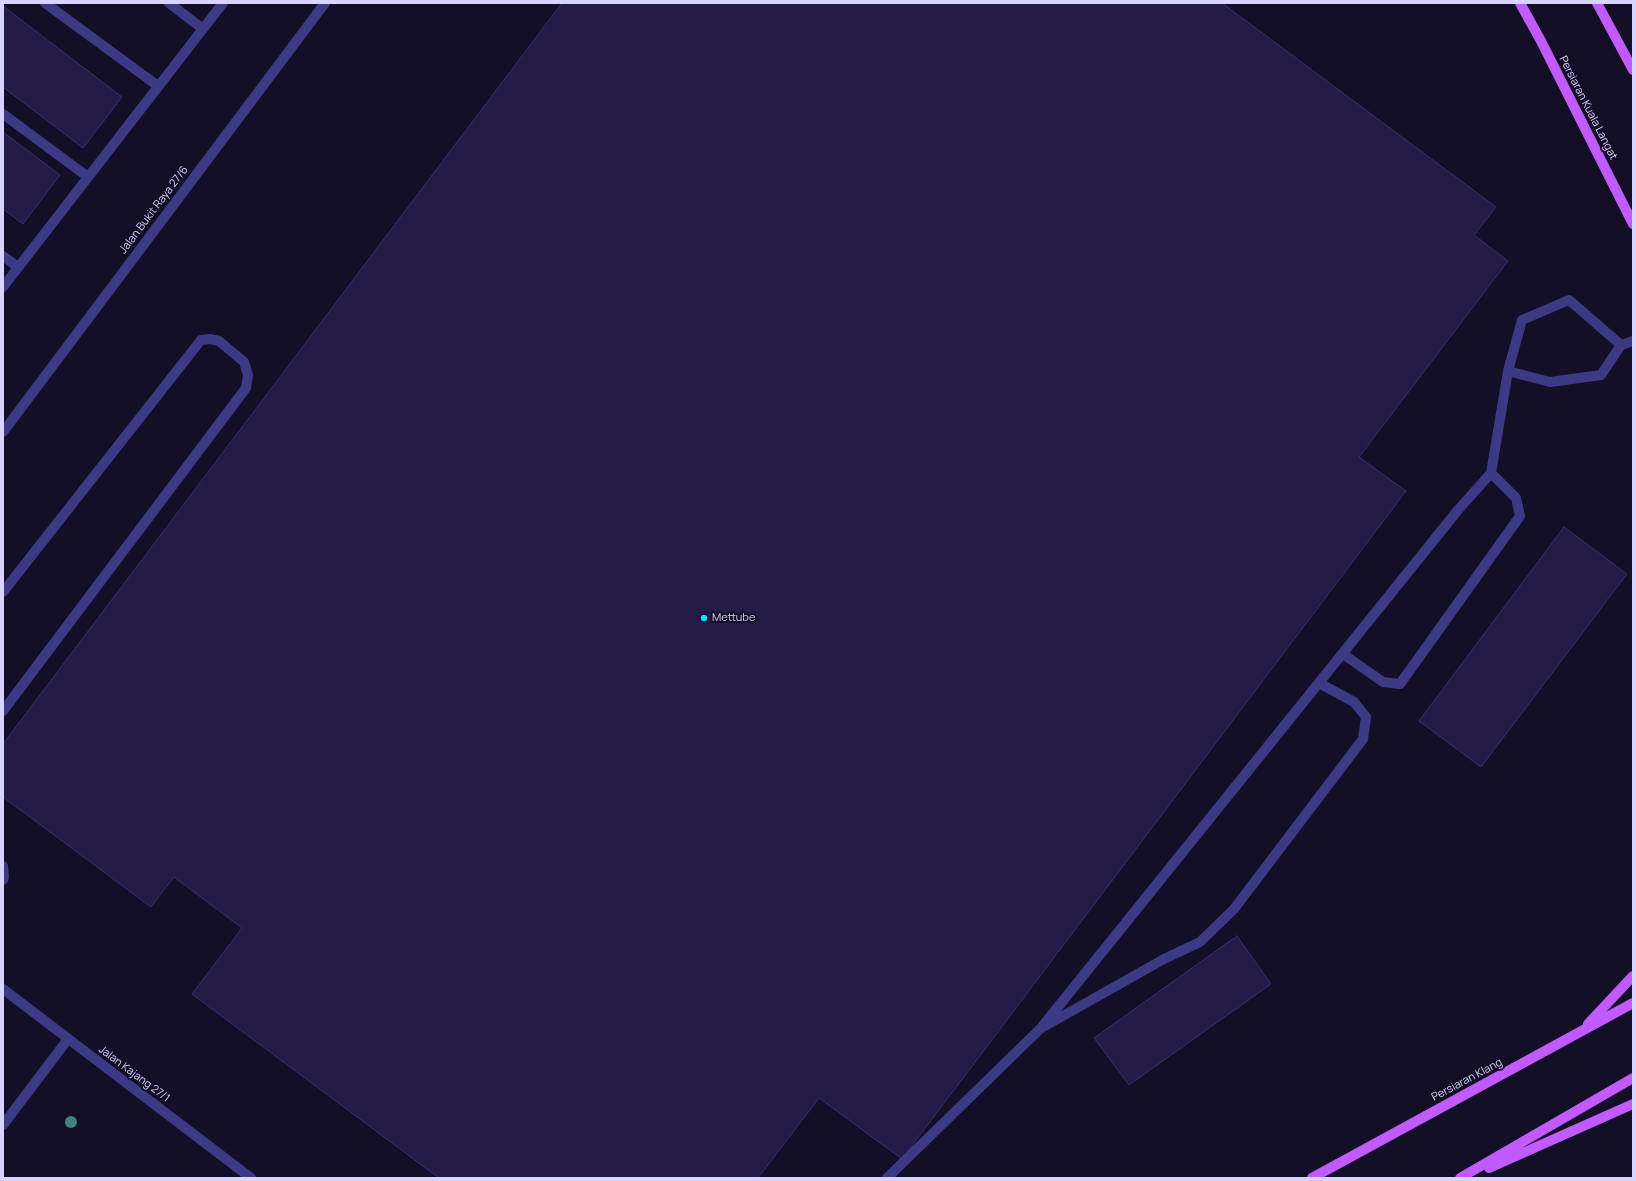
<!DOCTYPE html>
<html>
<head>
<meta charset="utf-8">
<style>
  body { margin:0 }
  #map { position:relative; width:1636px; height:1181px; overflow:hidden; background:#130f26; font-family:Manrope,sans-serif }
  canvas { display:block }
  .frame { position:absolute; inset:0; border:4px solid #d9d4ff; pointer-events:none }
</style>
</head>
<body>
<div id="map">
<canvas width="1636" height="1181"></canvas>
<div class="frame"></div>
</div>
<script>
const context = document.querySelector('canvas').getContext('2d');
context.lineJoin = 'round';
function fill(path, color) {
  context.fillStyle = color;
  context.fill(path, 'evenodd');
}
function poly(rows) {
  const path = new Path2D();
  for (const r of rows) {
    path.moveTo(r[0], r[1]);
    for (let i = 2; i < r.length; i += 2) path.lineTo(r[i], r[i + 1]);
  }
  return path;
}
function strokePath(path, color, width, dash) {
  context.strokeStyle = color;
  context.lineWidth = width;
  context.lineCap = dash ? 'butt' : 'round';
  context.setLineDash(dash || []);
  context.stroke(path);
}
function label(font, color, halo, rows, align = 'center') {
  context.font = font + ' Manrope,sans-serif';
  context.lineWidth = 4;
  context.setLineDash([]);
  context.textBaseline = 'middle';
  context.strokeStyle = halo;
  context.fillStyle = color;
  for (const [text, x, y, turn = 0] of rows) {
    context.save();
    context.translate(x, y);
    context.rotate((+turn || 0) * Math.PI / 180);
    context.textAlign = isNaN(turn) ? turn : align;
    if (halo) context.strokeText(text, 0, 0);
    context.fillText(text, 0, 0);
    context.restore();
  }
}
const building = poly([
  [562,3,1222,3,1496,207,1474,235,1508,261,1359,457,1406,491,902,1159,819,1098,758,1178,439,1178,192,994,242,928,174,877,151,907,3,797,3,744,562,3],
  [3,6,122,97,83,148,3,87,3,6],
  [3,132,60,175,23,224,3,209,3,132],
  [1564,527,1627,574,1481,767,1419,721,1564,527],
  [1237,936,1271,984,1129,1085,1094,1038,1237,936]
]);
const minor = poly([
  [45,3,158,86],
  [169,3,203,29],
  [3,114,88,177],
  [3,256,18,267],
  [3,287,223,3],
  [1508,371,1550,382,1601,375,1621,345,1633,341],
  [3,432,325,3],
  [3,592,201,340,210,339,219,341,244,362,248,375,246,388,3,711],
  [1343,654,1383,682,1400,684,1520,516,1516,498,1491,473],
  [3,866,4,877,3,880],
  [3,989,251,1178],
  [1045,1026,1164,959,1200,942,1234,909,1363,739,1366,717,1354,702,1319,683],
  [3,1125,68,1039],
  [887,1178,1041,1028,1458,510,1491,473,1508,371,1522,320,1569,300,1621,345]
]);
const major = poly([
  [1520,3,1541,41,1633,224],
  [1597,3,1633,70],
  [1588,1024,1633,976],
  [1489,1168,1633,1104],
  [1312,1178,1633,1003],
  [1460,1178,1633,1078]
]);
const trees = [
  [71,1122]
];
const markers = [
  [704,618,4,"#00e5ff"]
];
const streetNames = [
  ["Persiaran Kuala Langat",1588,108,63],
  ["Jalan Bukit Raya 27/6",154,210,-53],
  ["Jalan Kajang 27/1",134,1074,37],
  ["Persiaran Klang",1467,1080,-28]
];
const poiNames = [
  ["Mettube",712,618]
];
fill(building, '#241b47');
strokePath(building, '#3b2d73', 1);
strokePath(minor, '#3d3a85', 10);
strokePath(major, '#c25bff', 10);
context.fillStyle = '#3d827b';
for (const [x, y] of trees) {
  context.beginPath();
  context.arc(x, y, 6, 0, 2 * Math.PI);
  context.fill();
}
for (const [x, y, r, color] of markers) {
  const dot = new Path2D();
  dot.arc(x, y, r, 0, 2 * Math.PI);
  context.fillStyle = color;
  context.fill(dot);
  strokePath(dot, '#130f26', 1.5);
}
label('11px', '#d9d4ff', '#130f26', streetNames);
label('11px', '#d9d4ff', '#130f26', poiNames, 'left');
</script>
</body>
</html>
